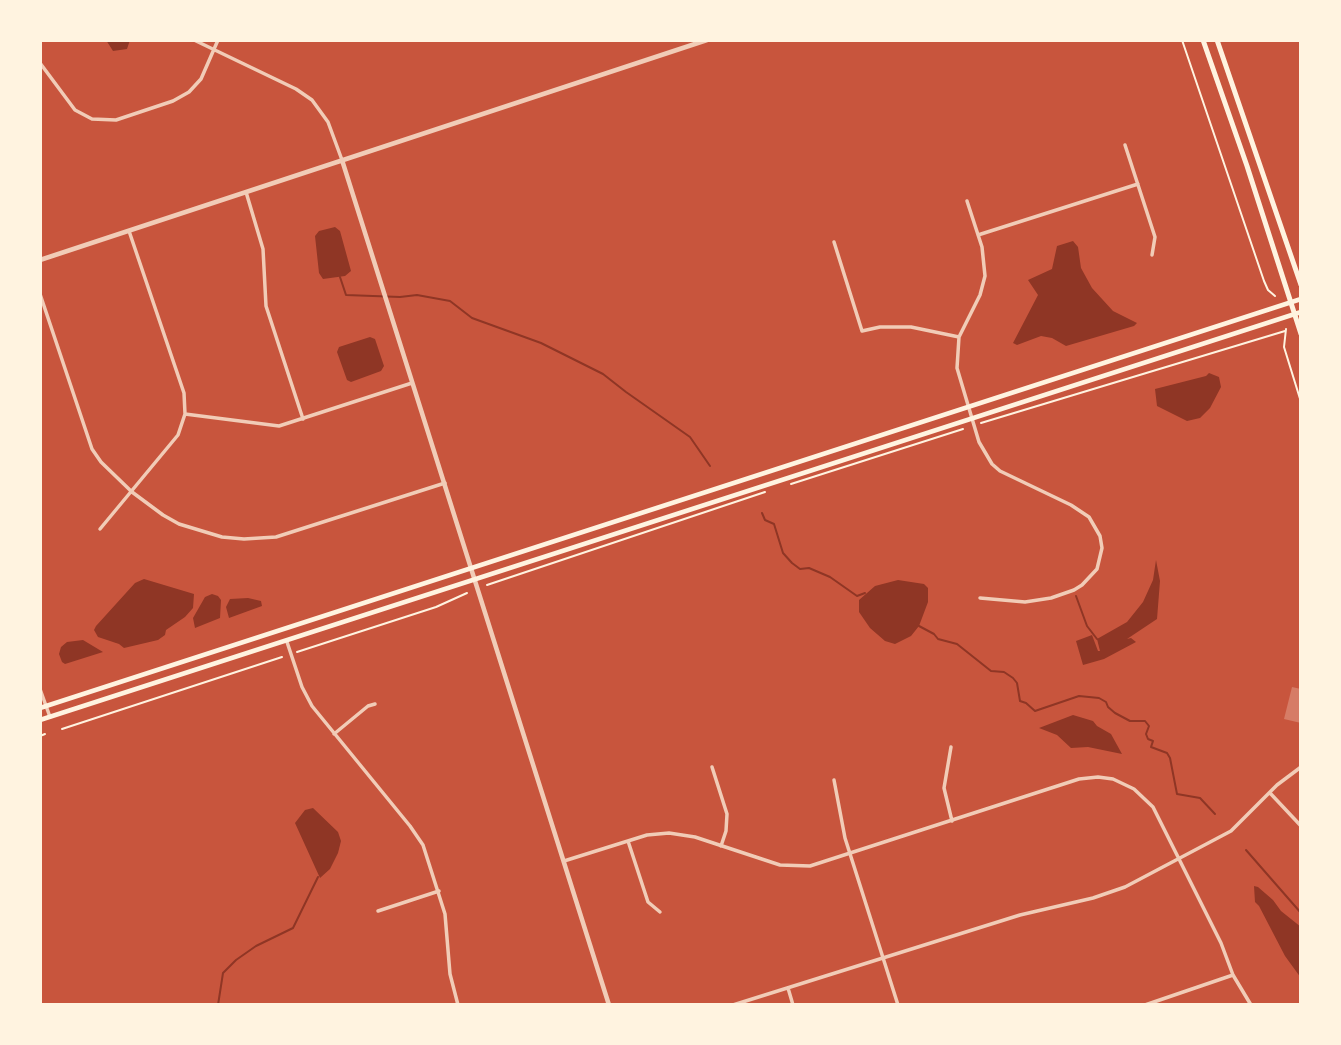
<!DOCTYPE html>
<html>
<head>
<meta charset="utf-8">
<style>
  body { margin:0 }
  #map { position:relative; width:1341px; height:1045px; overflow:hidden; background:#c8553d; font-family:"DM Sans",sans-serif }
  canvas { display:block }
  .frame { position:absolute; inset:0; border:42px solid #fff3e0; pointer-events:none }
</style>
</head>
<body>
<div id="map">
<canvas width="1341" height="1045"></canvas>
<div class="frame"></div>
</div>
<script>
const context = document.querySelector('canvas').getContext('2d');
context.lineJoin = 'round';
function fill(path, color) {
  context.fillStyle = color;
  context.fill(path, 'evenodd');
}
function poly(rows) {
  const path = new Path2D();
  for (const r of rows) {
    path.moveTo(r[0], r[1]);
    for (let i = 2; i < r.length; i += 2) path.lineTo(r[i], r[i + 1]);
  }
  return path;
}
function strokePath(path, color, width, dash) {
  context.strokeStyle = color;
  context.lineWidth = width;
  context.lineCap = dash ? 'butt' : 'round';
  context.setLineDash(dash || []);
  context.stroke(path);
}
const water = poly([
  [106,40,130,40,127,49,113,51],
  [335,227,340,231,351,271,345,276,323,279,319,273,315,236,319,231],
  [1073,241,1078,247,1081,268,1092,288,1113,311,1137,323,1134,326,1066,346,1052,338,1041,336,1017,345,1013,343,1038,295,1028,280,1052,269,1057,246],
  [370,337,375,339,384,366,381,371,351,382,347,380,337,352,339,347],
  [1209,373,1219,377,1221,387,1210,408,1200,418,1187,421,1157,406,1155,389,1206,376],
  [1156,560,1160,581,1157,619,1127,639,1131,638,1136,642,1104,659,1083,665,1076,641,1092,635,1098,651,1100,651,1097,639,1127,622,1143,602,1153,580],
  [144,579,194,594,193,608,185,617,166,630,165,635,158,640,124,648,119,644,98,637,94,630,96,626,135,583],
  [898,580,924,584,928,588,928,602,919,626,911,636,895,644,885,641,870,628,859,612,859,600,875,586],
  [212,594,218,596,221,600,220,618,195,628,193,618,205,597],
  [248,598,261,601,262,606,229,618,226,607,230,599],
  [83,640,103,652,65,664,62,662,59,654,61,647,67,642],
  [1073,715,1093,721,1097,726,1111,734,1122,754,1088,747,1071,748,1057,735,1039,728],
  [313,808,338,832,341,841,338,853,330,869,320,878,295,823,305,810],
  [1254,886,1258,887,1273,900,1281,911,1301,927,1301,978,1285,956,1259,906,1255,902]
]);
const stream = poly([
  [340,277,346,295,400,297,417,295,450,301,472,318,541,343,603,374,626,392,690,437,710,466],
  [762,513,765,520,774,524,783,553,792,563,800,569,809,568,830,577,857,596,865,593],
  [1076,596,1087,626,1097,639],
  [919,626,934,634,938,639,957,644,991,671,1004,672,1013,678,1017,683,1020,701,1026,703,1035,711,1079,696,1099,698,1106,702,1108,707,1115,713,1130,721,1145,721,1149,726,1146,734,1148,739,1153,741,1151,747,1167,753,1170,758,1177,794,1200,798,1215,814],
  [1246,850,1301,913],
  [218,1005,223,973,236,960,256,946,293,928,318,877]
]);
const building = poly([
  [1292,687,1301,689,1301,723,1284,719]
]);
const path = poly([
  [1182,40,1264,281,1268,290,1275,296],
  [1286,329,1284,347,1301,402],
  [981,423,1285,331],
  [791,484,963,429],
  [487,585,765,492],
  [297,652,436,607,467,593],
  [62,729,282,657],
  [40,736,45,734]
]);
const minor = poly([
  [194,40,296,89,312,100,328,122,342,160],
  [40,63,75,110,92,119,116,120,173,101,189,92,201,79,218,40],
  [1125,145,1155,237,1152,255],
  [246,192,263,249,266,306,303,419],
  [967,201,982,247,985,276,980,295,959,337,957,368,979,442,992,464,1000,471,1071,505,1089,517,1100,536,1102,548,1097,569,1082,585,1074,590,1051,598,1025,602,980,598],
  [978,235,1138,184],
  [834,242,862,331,880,327,911,327,959,337],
  [40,294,92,449,101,462,132,492,163,515,179,524,222,537,244,539,276,537,445,483],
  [185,414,279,426,412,383],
  [100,529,178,435,185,414,184,393,129,231],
  [287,642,302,687,312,706,410,826,423,845,445,914,450,974,458,1005],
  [40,689,50,717],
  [334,734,368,706,375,704],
  [951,747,944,788,952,821],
  [712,767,727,814,726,831,721,846],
  [834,780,845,838,898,1005],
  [1270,793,1301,826],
  [628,841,648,902,660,912],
  [564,861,647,835,669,833,695,837,780,865,810,866,1079,779,1098,777,1113,779,1134,789,1153,807,1221,943,1233,975,1251,1005],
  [378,911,439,891],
  [788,988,793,1005],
  [733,1005,1020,915,1093,898,1125,887,1231,831,1277,785,1301,767],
  [1145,1005,1233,975]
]);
const tertiary = poly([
  [342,160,609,1005],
  [40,260,707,40]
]);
const secondary = poly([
  [40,708,1301,299],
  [40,720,1301,312]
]);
const primary = poly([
  [1203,40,1247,166,1301,334],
  [1217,40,1301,285]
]);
fill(water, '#8f3625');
strokePath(stream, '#8f3625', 2);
fill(building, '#d67c66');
strokePath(path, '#fff3e0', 2);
strokePath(minor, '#f1ccb7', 3.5);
strokePath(tertiary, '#f1ccb7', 4.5);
strokePath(secondary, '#fff3e0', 4.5);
strokePath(primary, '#fff3e0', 5);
</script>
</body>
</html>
